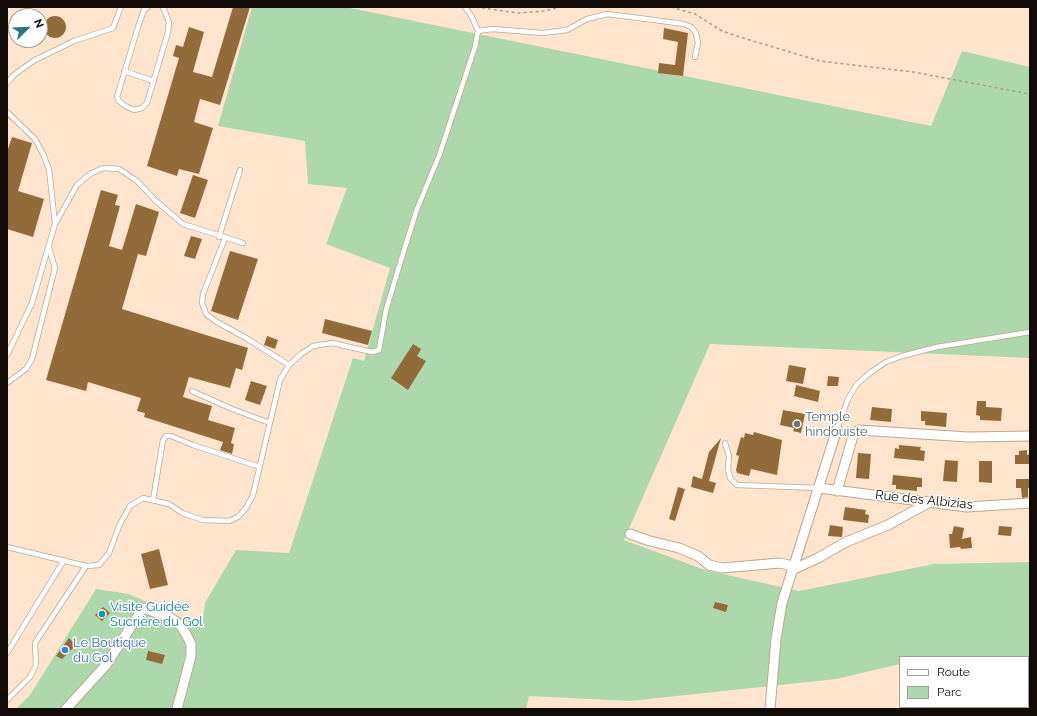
<!DOCTYPE html>
<html>
<head>
<meta charset="utf-8">
<style>
  body { margin:0 }
  #map { position:relative; width:1037px; height:716px; overflow:hidden; background:#ffe4ce; font-family:Raleway,sans-serif }
  canvas { display:block }
  .frame { position:absolute; inset:0; border:8px solid #120a04; pointer-events:none }
  .legend { position:absolute; left:899px; top:656px; width:130px; height:52px; box-sizing:border-box; background:#fff; border:1px solid #a09d9b; margin:0; padding:5px 7px; list-style:none; font-size:12px; color:#120a04 }
  .legend li { display:flex; align-items:center; gap:8px; height:20px }
  .legend b { width:20px; border:1px solid #a09d9b }
  .north { position:absolute; left:8px; top:8px; width:40px; height:40px; box-sizing:border-box; background:#fff; border:1px solid #a09d9b; border-radius:50%; rotate:67deg; font-size:11px; font-weight:700; line-height:16px; text-align:center; color:#120a04 }
  .north::after { content:''; display:block; margin:auto; width:14px; height:18px; background:#2b747b; clip-path:polygon(50% 0,100% 100%,50% 72%,0 100%) }
</style>
</head>
<body>
<div id="map">
<canvas width="1037" height="716"></canvas>
<div class="frame"></div>
<ul class="legend">
<li><b style="height:5px;background:#fff"></b>Route</li>
<li><b style="height:11px;background:#add8ab"></b>Parc</li>
</ul>
<div class="north">N</div>
</div>
<script>
const context = document.querySelector('canvas').getContext('2d');
context.lineJoin = 'round';
function fill(path, color) {
  context.fillStyle = color;
  context.fill(path, 'evenodd');
}
function poly(rows) {
  const path = new Path2D();
  for (const r of rows) {
    if (r.length === 3) {
      path.moveTo(r[0] + r[2], r[1]);
      path.arc(r[0], r[1], r[2], 0, 2 * Math.PI);
      continue;
    }
    path.moveTo(r[0], r[1]);
    for (let i = 2; i < r.length; i += 2) path.lineTo(r[i], r[i + 1]);
  }
  return path;
}
function strokePath(path, color, width, dash) {
  context.strokeStyle = color;
  context.lineWidth = width;
  context.lineCap = dash ? 'butt' : 'round';
  context.setLineDash(dash || []);
  context.stroke(path);
}
function label(font, color, halo, rows, align = 'center') {
  context.font = font + ' Raleway,sans-serif';
  context.lineWidth = 3;
  context.setLineDash([]);
  context.textBaseline = 'middle';
  context.strokeStyle = halo;
  context.fillStyle = color;
  for (const [text, x, y, turn = 0] of rows) {
    context.save();
    context.translate(x, y);
    context.rotate((+turn || 0) * Math.PI / 180);
    context.textAlign = isNaN(turn) ? turn : align;
    if (halo) context.strokeText(text, 0, 0);
    context.fillText(text, 0, 0);
    context.restore();
  }
}
const green = poly([
  [252,7,345,7,931,126,962,51,1030,67,1030,358,710,344,624,540,705,570,799,591,934,564,1030,562,1030,678,1028,679,1028,657,900,657,900,664,836,679,630,701,529,696,526,709,16,709,30,695,96,589,129,594,202,627,205,603,236,550,289,553,353,358,364,361,390,268,326,244,347,188,308,184,305,141,218,126]
]);
const building = poly([
  [233,7,250,7,220,105,200,99,194,122,213,128,199,174,179,169,177,176,147,166,179,58,173,56,176,45,183,47,189,27,204,32,193,72,212,77],
  [55,27,11],
  [664,28,688,33,683,76,658,73,659,63,675,65,678,42,663,39],
  [12,137,32,143,18,191,44,199,33,237,7,229,7,152],
  [193,175,208,180,195,218,180,213],
  [101,190,118,195,115,205,120,206,109,246,122,250,136,204,159,212,146,256,138,254,122,309,248,348,242,370,236,368,230,388,189,377,183,397,212,406,208,420,235,428,231,443,234,444,232,454,220,450,223,442,144,417,145,413,137,411,141,398,88,382,86,391,46,380],
  [191,236,202,239,195,259,184,256],
  [230,251,258,259,238,320,211,311],
  [325,319,372,331,368,345,322,333],
  [267,336,278,340,275,349,264,345],
  [413,344,421,349,417,356,426,361,408,390,391,378],
  [789,365,806,368,803,384,786,381],
  [828,376,839,377,838,386,827,386],
  [251,381,267,386,260,405,245,400],
  [796,385,820,391,818,402,794,396],
  [977,401,986,401,986,407,1002,408,1001,421,980,420,980,416,976,415],
  [872,407,892,409,891,422,870,420],
  [783,410,805,414,801,433,793,431,794,428,780,425],
  [921,411,947,413,946,427,925,425,925,421,921,421],
  [754,432,782,440,777,475,751,469,749,476,737,473,736,470,739,456,736,455,741,437,744,438,745,433,753,435],
  [721,438,709,481,716,483,713,493,691,487,693,476,702,479,709,452],
  [899,445,921,447,920,450,925,451,924,461,894,458,895,448,899,449],
  [1027,450,1027,455,1030,454,1030,464,1015,464,1015,455,1019,455,1019,451],
  [858,453,871,454,869,479,856,478],
  [945,460,958,461,957,482,943,481],
  [979,461,992,461,992,483,979,482],
  [893,475,922,478,922,487,917,487,917,491,896,489,896,485,892,485],
  [1016,479,1030,479,1030,488,1028,488,1028,497,1022,498,1021,488,1016,488],
  [678,487,685,489,675,521,669,519],
  [845,507,866,510,865,514,869,515,868,523,843,520],
  [830,525,843,527,842,537,828,536],
  [954,526,964,528,962,539,971,537,972,548,961,549,960,547,950,548,949,534,952,534],
  [999,526,1012,527,1011,536,998,535],
  [159,549,168,585,150,589,141,554],
  [120,601,125,607,120,613,114,606],
  [715,602,728,605,726,612,713,608],
  [103,607,110,613,102,621,95,615],
  [69,638,76,645,62,659,56,656],
  [148,651,165,655,162,664,146,660]
]);
const path = poly([
  [476,7,518,13,544,11,560,7],
  [671,7,695,14,722,31,743,38,820,61,913,72,1030,94]
]);
const service = poly([
  [148,7,144,10,138,27,117,97,119,101,125,106,134,110,142,108,147,103,168,32,169,22,163,7],
  [478,31,492,29,543,33,567,30,587,19,607,14,639,18,684,24,691,27,696,33,698,43,695,57],
  [124,71,154,81],
  [7,83,15,74,35,60,74,41,113,28,121,7],
  [7,112,35,139,43,154,49,169,55,224,32,303,7,355],
  [55,224,77,185,90,174,103,168,119,169,137,181,155,200,183,224,243,243],
  [219,237,240,170],
  [225,238,203,294,202,303,206,314,217,322,246,338,289,365],
  [7,383,26,369,32,359,55,268,49,248],
  [192,391,232,409,270,423],
  [837,429,848,399,857,384,871,372,886,362,902,356,937,347,1030,332],
  [725,443,729,456,728,468,730,478,737,485,819,488],
  [153,500,163,440,166,436,171,436,193,445,260,467],
  [7,547,86,566,99,565,109,553,120,524,130,506,143,498,169,504,182,513,203,520,229,521,238,517,246,508,253,495,280,380,289,365,301,354,313,346,332,343,372,352,379,350,386,310,402,257,417,209,439,156,475,47,478,31,472,17,465,7],
  [7,653,64,560],
  [7,700,30,677,36,665,35,643,86,566]
]);
const minor = poly([
  [819,488,967,507,1030,503],
  [837,491,853,436,854,433,859,430,968,437,1030,436],
  [630,534,650,541,679,548,698,556,709,565,722,568,780,563,793,566],
  [792,570,818,558,846,542,888,525,930,502],
  [66,709,106,665,143,608,171,618,180,625,186,634,191,644,191,656,177,709],
  [770,709,776,639,782,603,837,429]
]);
const markers = [
  [797,424,4,"#6b7280"],
  [102,614,4,"#0f9aa8"],
  [65,650,4,"#3f7fe0"]
];
const worshipNames = [
  ["Temple",805,417],
  ["hindouiste",805,432]
];
const streetNames = [
  ["Rue des Albizias",924,500,6]
];
const cultureNames = [
  ["Visite Guidée",110,607],
  ["Sucrière du Gol",110,622]
];
const shopNames = [
  ["Le Boutique",73,643],
  ["du Gol",73,658]
];
fill(green, '#add8ab');
fill(building, '#936b3b');
strokePath(service, '#bfa691', 6);
strokePath(minor, '#bfa691', 11);
strokePath(path, '#af9a8a', 1.5, [3, 3]);
strokePath(service, '#fff', 4.5);
strokePath(minor, '#fff', 9);
for (const [x, y, r, color] of markers) {
  const dot = new Path2D();
  dot.arc(x, y, r, 0, 2 * Math.PI);
  context.fillStyle = color;
  context.fill(dot);
  strokePath(dot, '#fff', 1.5);
}
label('13px', '#5b616d', '#fff', worshipNames, 'left');
label('13px', '#120a04', '#fff', streetNames);
label('13px', '#0d838f', '#fff', cultureNames, 'left');
label('13px', '#366cbe', '#fff', shopNames, 'left');
</script>
</body>
</html>
